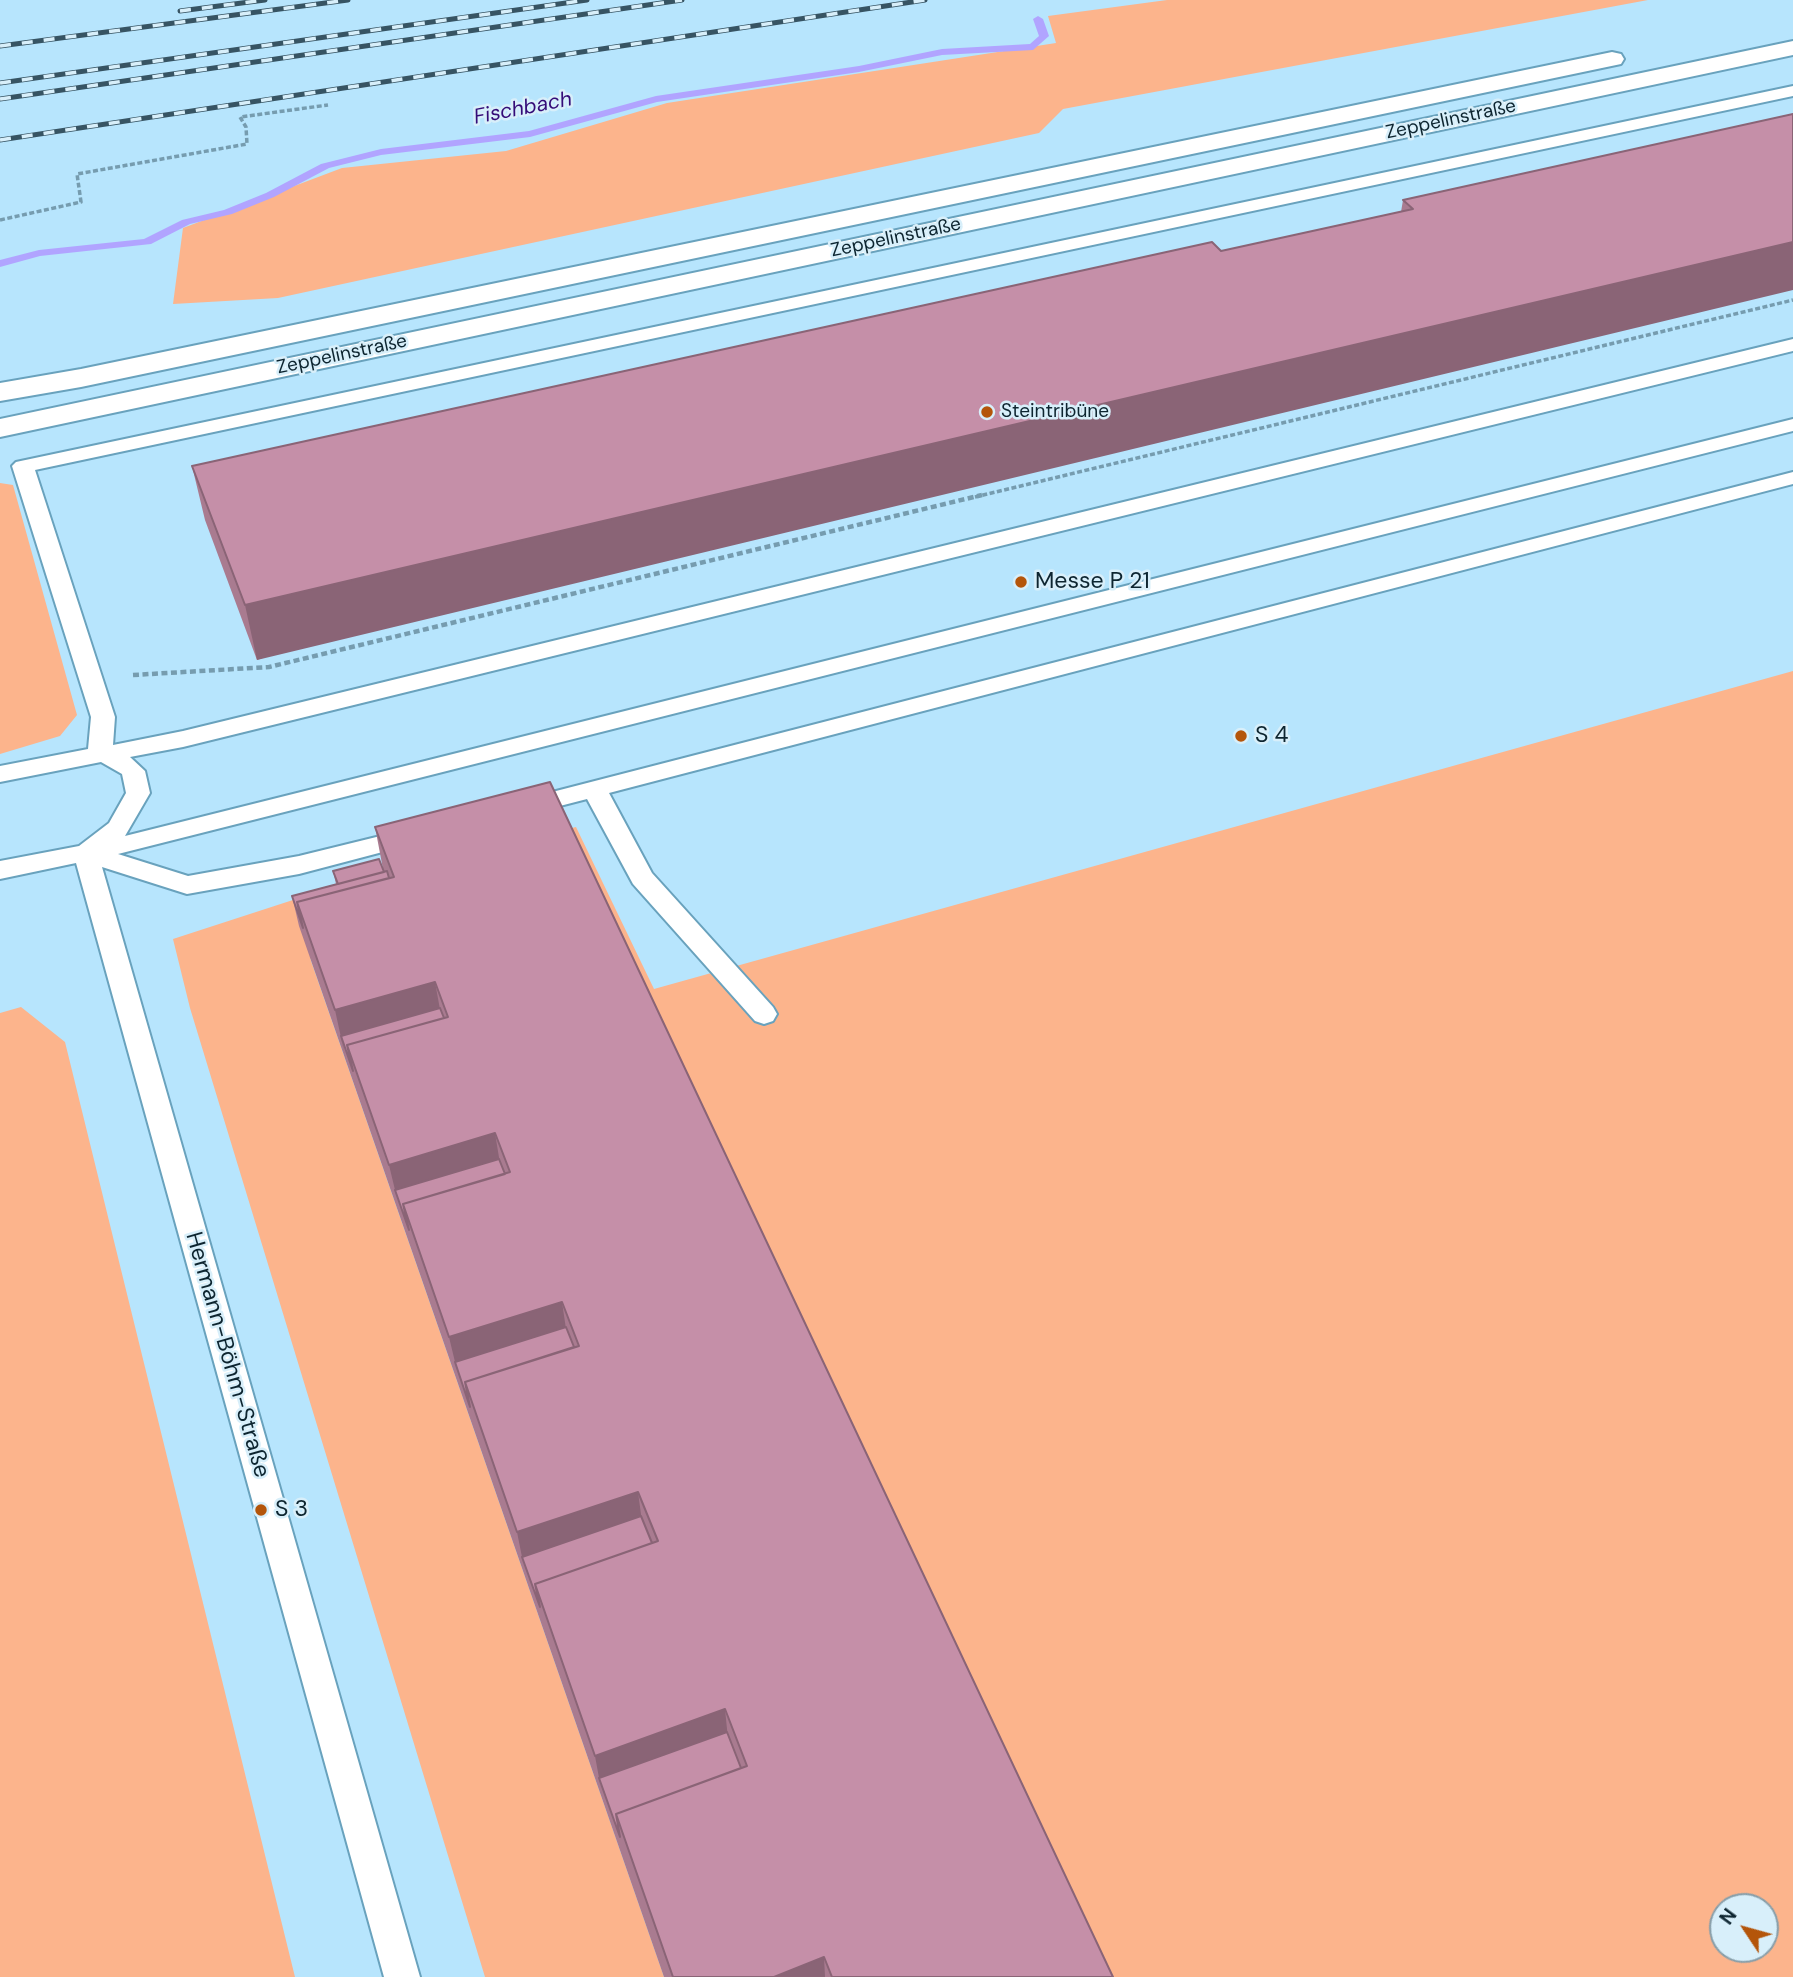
<!DOCTYPE html>
<html>
<head>
<meta charset="utf-8">
<style>
  body { margin:0 }
  #map { position:relative; width:1793px; height:1977px; overflow:hidden; background:#b7e5fd; font-family:"DM Sans",sans-serif }
  canvas { display:block }
  .north { position:absolute; left:1709px; top:1893px; width:70px; height:70px; box-sizing:border-box; background:#d8effa; border:2px solid #879ea9; border-radius:50%; rotate:306deg; font-size:19px; font-weight:700; line-height:28px; text-align:center; color:#0d2530 }
  .north::after { content:''; display:block; margin:auto; width:24px; height:32px; background:#b4550a; clip-path:polygon(50% 0,100% 100%,50% 72%,0 100%) }
</style>
</head>
<body>
<div id="map">
<canvas width="1793" height="1977"></canvas>
<div class="north">N</div>
</div>
<script>
const context = document.querySelector('canvas').getContext('2d');
context.lineJoin = 'round';
function fill(path, color) {
  context.fillStyle = color;
  context.fill(path, 'evenodd');
}
function poly(rows) {
  const path = new Path2D();
  for (const r of rows) {
    path.moveTo(r[0], r[1]);
    for (let i = 2; i < r.length; i += 2) path.lineTo(r[i], r[i + 1]);
  }
  return path;
}
function strokePath(path, color, width, dash) {
  context.strokeStyle = color;
  context.lineWidth = width;
  context.lineCap = dash ? 'butt' : 'round';
  context.setLineDash(dash || []);
  context.stroke(path);
}
function label(font, color, halo, rows, align = 'center') {
  context.font = font + ' "DM Sans",sans-serif';
  context.lineWidth = 5;
  context.setLineDash([]);
  context.textBaseline = 'middle';
  context.strokeStyle = halo;
  context.fillStyle = color;
  for (const [text, x, y, turn = 0] of rows) {
    context.save();
    context.translate(x, y);
    context.rotate((+turn || 0) * Math.PI / 180);
    context.textAlign = isNaN(turn) ? turn : align;
    if (halo) context.strokeText(text, 0, 0);
    context.fillText(text, 0, 0);
    context.restore();
  }
}
const green = poly([
  [1167,0,1648,0,1063,109,1039,133,278,298,173,304,183,228,342,168,506,151,667,103,1056,43,1048,16],
  [0,483,13,485,77,715,60,736,0,754],
  [1793,671,1793,1977,1085,1977,310,958,664,1977,485,1977,190,1008,173,939,336,886,576,827,654,989],
  [1723,1907,1765,1907,1765,1949,1723,1949],
  [21,1007,65,1042,295,1977,0,1977,0,1013]
]);
const stream = poly([
  [1038,16,1043,19,1049,36,1033,50,942,55,859,72,657,102,530,137,381,155,329,168,274,197,232,214,190,224,151,244,40,256,0,267,0,260,39,250,144,239,182,220,224,210,266,193,321,164,381,149,529,131,656,96,859,66,942,49,1030,44,1039,36,1033,19,1038,16]
]);
const pathFar1 = poly([
  [0,220,81,202,77,174,247,144,246,127,240,117,328,105],
  [975,497,1793,300]
]);
const path = poly([
  [133,675,269,667,982,495]
]);
const service = poly([
  [1793,86,1793,96,35,470,115,717,113,745,183,731,1793,339,1793,351,183,747,130,757,145,771,150,793,125,836,1793,419,1793,431,118,854,188,876,299,856,413,828,422,830,425,836,422,842,413,844,299,874,187,894,102,867,420,1977,384,1977,76,863,0,879,0,861,79,846,109,823,126,793,122,774,101,762,0,782,0,766,88,749,91,717,12,466,16,462,1793,86],
  [1793,472,1793,484,609,793,652,873,773,1007,777,1014,773,1021,764,1024,755,1021,633,884,587,799,525,815,516,813,513,807,516,801,525,799,1793,472]
]);
const minor = poly([
  [1793,41,1793,55,0,437,0,419,1793,41],
  [1612,52,1621,54,1624,59,1621,64,81,387,0,401,0,383,81,369,1612,52]
]);
const rail = poly([
  [180,11,265,0],
  [0,46,348,0],
  [0,83,587,0],
  [0,99,682,0],
  [0,140,925,0]
]);
const wall = poly([
  [1793,114,257,660,205,520,192,466,1221,251,1401,212,1403,200],
  [375,827,1113,1977,664,1977,299,926,292,896,336,884,333,871,383,869]
]);
const shadedWall = poly([
  [1793,242,1793,290,257,660,245,605],
  [435,982,445,1037,347,1045,341,1036,347,1065,335,1010],
  [495,1133,504,1188,395,1190,389,1165],
  [562,1302,570,1356,455,1362,449,1337],
  [638,1492,645,1544,522,1557,517,1532],
  [725,1709,730,1759,599,1778,604,1805,595,1756],
  [824,1957,825,1977,774,1977]
]);
const building = poly([
  [1793,114,1793,242,245,605,192,466,1212,242,1221,251,1413,209,1403,200,1793,114],
  [550,782,1113,1977,832,1977,824,1957,774,1977,673,1977,616,1814,747,1766,725,1709,595,1756,535,1584,658,1541,638,1492,517,1532,465,1382,579,1346,562,1302,449,1337,403,1204,510,1172,495,1133,389,1165,347,1045,448,1017,435,982,335,1010,297,902,394,877,375,827,550,782],
  [379,859,384,872,338,884,333,871,379,859],
  [387,871,389,878,297,902,303,928,292,896,387,871],
  [440,1008,444,1018,347,1045,353,1071,341,1036,440,1008],
  [499,1159,505,1174,403,1204,409,1230,395,1190,499,1159],
  [566,1327,574,1347,465,1382,470,1407,455,1362,566,1327],
  [641,1516,652,1543,535,1584,540,1607,522,1557,641,1516],
  [727,1732,741,1768,616,1814,620,1837,599,1778,727,1732]
]);
const markers = [
  [987,412,7,"#b4550a"],
  [1021,582,7,"#b4550a"],
  [1241,736,7,"#b4550a"],
  [261,1510,7,"#b4550a"]
];
const farStreetnames = [
  ["Zeppelinstraße",1451,120,-12],
  ["Zeppelinstraße",896,238,-12],
  ["Zeppelinstraße",342,355,-12]
];
const farPoinames = [
  ["Steintribüne",1001,412]
];
const farWaternames = [
  ["Fischbach",523,109,-11]
];
const poiNames = [
  ["Messe P 21",1035,582],
  ["S 4",1255,736],
  ["S 3",275,1510]
];
const streetNames = [
  ["Hermann-Böhm-Straße",227,1355,74]
];
fill(green, '#fcb48c');
fill(stream, '#b1a4ff');
strokePath(service, '#69a2bd', 4);
strokePath(minor, '#69a2bd', 4);
strokePath(pathFar1, '#769caf', 3.5, [5, 2.5]);
strokePath(path, '#769caf', 4.5, [6, 3.5]);
fill(service, '#fff');
fill(minor, '#fff');
strokePath(rail, '#375463', 5);
strokePath(rail, '#d8effa', 3.5, [11]);
fill(wall, '#a97b90');
fill(shadedWall, '#8a6476');
fill(building, '#c58fa8');
strokePath(building, '#8a6476', 2);
for (const [x, y, r, color] of markers) {
  const dot = new Path2D();
  dot.arc(x, y, r, 0, 2 * Math.PI);
  context.fillStyle = color;
  context.fill(dot);
  strokePath(dot, '#d8effa', 2.5);
}
label('19px', '#0d2530', '#d8effa', farStreetnames);
label('19px', '#0d2530', '#d8effa', farPoinames, 'left');
label('italic 21px', '#340c78', '#d8effa', farWaternames);
label('23px', '#0d2530', '#d8effa', poiNames, 'left');
label('23px', '#0d2530', '#d8effa', streetNames);
</script>
</body>
</html>
